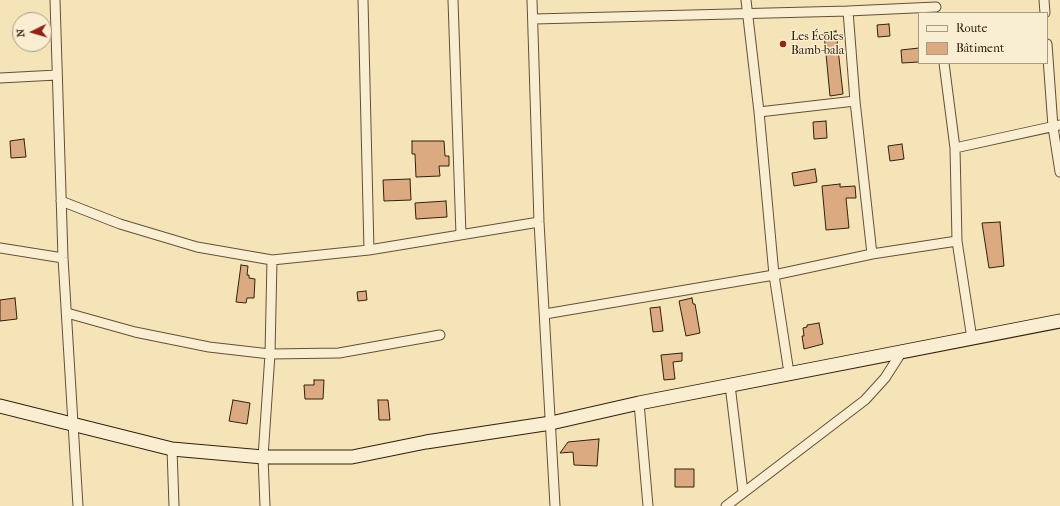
<!DOCTYPE html>
<html>
<head>
<meta charset="utf-8">
<style>
  body { margin:0 }
  #map { position:relative; width:1060px; height:506px; overflow:hidden; background:#f6e4b9; font-family:"IM FELL French Canon",serif }
  canvas { display:block }
  .legend { position:absolute; left:918px; top:12px; width:130px; height:52px; box-sizing:border-box; background:#f9edd2; border:1px solid #a99b83; margin:0; padding:5px 7px; list-style:none; font-size:12px; color:#32200c }
  .legend li { display:flex; align-items:center; gap:8px; height:20px }
  .legend b { width:20px; border:1px solid #a99b83 }
  .north { position:absolute; left:12px; top:12px; width:40px; height:40px; box-sizing:border-box; background:#f9edd2; border:1px solid #a99b83; border-radius:50%; rotate:265deg; font-size:11px; font-weight:700; line-height:16px; text-align:center; color:#32200c }
  .north::after { content:''; display:block; margin:auto; width:14px; height:18px; background:#8f2418; clip-path:polygon(50% 0,100% 100%,50% 72%,0 100%) }
</style>
</head>
<body>
<div id="map">
<canvas width="1060" height="506"></canvas>
<ul class="legend">
<li><b style="height:5px;background:#f9edd2"></b>Route</li>
<li><b style="height:11px;background:#dcaa80"></b>Bâtiment</li>
</ul>
<div class="north">N</div>
</div>
<script>
const context = document.querySelector('canvas').getContext('2d');
context.lineJoin = 'round';
function fill(path, color) {
  context.fillStyle = color;
  context.fill(path, 'evenodd');
}
function poly(rows) {
  const path = new Path2D();
  for (const r of rows) {
    path.moveTo(r[0], r[1]);
    for (let i = 2; i < r.length; i += 2) path.lineTo(r[i], r[i + 1]);
  }
  return path;
}
function strokePath(path, color, width, dash) {
  context.strokeStyle = color;
  context.lineWidth = width;
  context.lineCap = dash ? 'butt' : 'round';
  context.setLineDash(dash || []);
  context.stroke(path);
}
function label(font, color, halo, rows, align = 'center') {
  context.font = font + ' "IM FELL French Canon",serif';
  context.lineWidth = 3;
  context.setLineDash([]);
  context.textBaseline = 'middle';
  context.strokeStyle = halo;
  context.fillStyle = color;
  for (const [text, x, y, turn = 0] of rows) {
    context.save();
    context.translate(x, y);
    context.rotate((+turn || 0) * Math.PI / 180);
    context.textAlign = isNaN(turn) ? turn : align;
    if (halo) context.strokeText(text, 0, 0);
    context.fillText(text, 0, 0);
    context.restore();
  }
}
const building = poly([
  [889,24,890,36,878,37,877,25,889,24],
  [836,31,843,94,830,96,824,33,836,31],
  [919,48,919,62,902,63,901,50,919,48],
  [826,121,827,138,814,139,813,122,826,121],
  [24,139,26,157,11,158,10,141,24,139],
  [412,141,444,141,445,156,449,156,449,166,439,166,440,176,416,177,415,154,412,154,412,141],
  [902,144,904,159,890,161,888,146,902,144],
  [815,169,817,182,794,186,792,173,815,169],
  [410,179,411,200,384,201,383,180,410,179],
  [840,184,840,187,855,186,856,198,846,198,849,228,826,230,822,186,840,184],
  [446,201,447,217,416,219,415,203,446,201],
  [1000,222,1004,266,989,268,982,223,1000,222],
  [241,265,248,266,247,275,249,275,249,278,255,279,254,298,247,298,246,303,236,302,241,265],
  [366,291,367,300,358,301,357,292,366,291],
  [15,298,17,319,0,321,0,300,15,298],
  [692,298,693,304,695,304,700,333,686,336,679,301,692,298],
  [660,307,663,331,653,332,650,308,660,307],
  [819,323,823,344,804,349,802,336,804,336,803,328,807,327,807,325,819,323],
  [682,353,682,361,673,362,675,379,664,380,661,355,682,353],
  [314,380,324,380,323,399,305,399,304,385,314,385,314,380],
  [233,400,250,403,247,424,229,421,233,400],
  [378,400,388,400,390,420,379,420,378,400],
  [599,439,597,466,574,465,573,452,560,453,568,442,599,439],
  [675,469,694,469,694,487,675,487,675,469]
]);
const street = poly([
  [55,0,63,258,78,506],
  [363,0,369,250],
  [453,0,461,235],
  [532,0,539,222,555,506],
  [746,0,759,112,774,275,789,373],
  [1044,0,1045,13],
  [848,11,855,101,872,254],
  [534,19,848,11,936,7],
  [1047,44,1053,127,1060,172],
  [944,63,955,148,957,241,972,339],
  [0,78,57,75],
  [759,112,855,101],
  [955,148,1060,125],
  [61,201,120,224,197,247,272,260,270,354,263,457,265,506],
  [0,248,63,258],
  [272,260,369,250,539,222],
  [67,313,135,332,209,347,270,354,339,353,440,335],
  [545,314,774,275,872,254,957,241],
  [730,385,743,492],
  [639,403,648,506],
  [172,449,174,506],
  [726,506,865,400,885,378,901,353]
]);
const secondary = poly([
  [0,406,172,449,263,457,352,457,426,442,551,423,639,403,1060,321]
]);
const markers = [
  [783,44,4,"#8f2418"]
];
const poiNames = [
  ["Les Écoles",791,37],
  ["Bamb-bala",791,51]
];
fill(building, '#dcaa80');
strokePath(building, '#32200c', 1);
strokePath(street, '#635137', 11);
strokePath(secondary, '#32200c', 15);
strokePath(street, '#f9edd2', 9);
strokePath(secondary, '#f9edd2', 13);
for (const [x, y, r, color] of markers) {
  const dot = new Path2D();
  dot.arc(x, y, r, 0, 2 * Math.PI);
  context.fillStyle = color;
  context.fill(dot);
  strokePath(dot, '#f9edd2', 1.5);
}
label('12px', '#32200c', '#f9edd2', poiNames, 'left');
</script>
</body>
</html>
